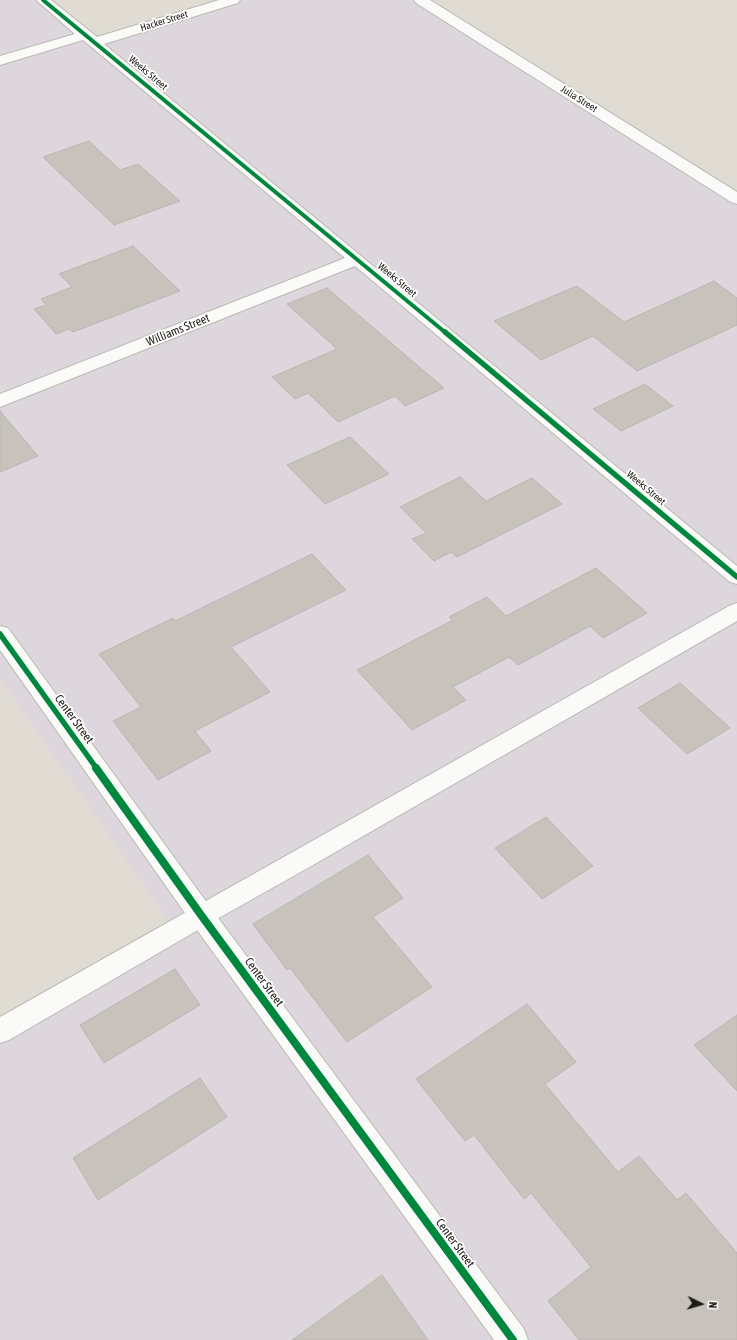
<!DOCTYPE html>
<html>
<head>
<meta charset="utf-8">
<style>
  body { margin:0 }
  #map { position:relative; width:737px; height:1340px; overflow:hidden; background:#e0dcd3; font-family:"Asap Condensed",sans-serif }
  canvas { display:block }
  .north { position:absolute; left:681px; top:1284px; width:40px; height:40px; -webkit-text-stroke:3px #fff; paint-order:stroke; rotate:95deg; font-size:11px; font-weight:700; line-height:16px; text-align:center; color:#1d1a14 }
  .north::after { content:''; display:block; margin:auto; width:14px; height:18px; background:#1d1a14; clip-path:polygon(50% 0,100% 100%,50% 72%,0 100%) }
</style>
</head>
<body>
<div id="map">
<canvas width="737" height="1340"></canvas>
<div class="north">N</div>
</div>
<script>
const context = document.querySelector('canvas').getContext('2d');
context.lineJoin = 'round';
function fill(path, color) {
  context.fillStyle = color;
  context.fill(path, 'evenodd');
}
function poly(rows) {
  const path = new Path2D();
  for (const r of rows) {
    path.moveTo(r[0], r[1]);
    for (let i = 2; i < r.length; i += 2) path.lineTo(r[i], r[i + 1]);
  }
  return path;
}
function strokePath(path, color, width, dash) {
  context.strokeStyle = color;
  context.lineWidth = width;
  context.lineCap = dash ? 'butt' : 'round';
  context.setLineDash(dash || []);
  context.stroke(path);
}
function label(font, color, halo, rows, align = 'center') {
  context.font = font + ' "Asap Condensed",sans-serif';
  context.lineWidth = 3.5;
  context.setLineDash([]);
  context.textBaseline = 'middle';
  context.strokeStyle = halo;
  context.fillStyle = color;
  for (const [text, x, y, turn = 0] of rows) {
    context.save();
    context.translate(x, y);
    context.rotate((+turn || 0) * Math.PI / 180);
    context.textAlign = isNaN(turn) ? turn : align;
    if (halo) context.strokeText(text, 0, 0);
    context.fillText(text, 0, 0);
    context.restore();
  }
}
const commercial = poly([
  [0,0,43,0,95,42,233,0,421,0,737,199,737,1340,0,1340,0,1031,175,930,0,678]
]);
const building = poly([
  [89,141,120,170,138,164,180,201,114,225,43,157,89,141],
  [133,246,180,291,73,332,69,329,56,334,34,309,46,305,41,299,72,287,59,274,133,246],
  [714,281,737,298,737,325,637,371,593,336,541,360,494,321,577,286,624,322,714,281],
  [327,288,444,388,405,406,395,396,338,422,308,393,295,399,272,377,337,349,287,304,327,288],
  [645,384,673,406,621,431,593,409,645,384],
  [0,411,38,456,0,472,0,411],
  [350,437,389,474,325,504,287,465,350,437],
  [460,477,486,501,532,478,562,504,457,557,451,552,434,561,412,539,426,533,400,507,460,477],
  [312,554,346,590,231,647,270,692,195,731,211,751,158,780,113,721,141,707,99,654,173,618,175,621,312,554],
  [596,568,647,613,603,638,590,626,518,665,509,657,453,687,466,700,412,730,357,670,453,620,449,617,487,597,506,616,596,568],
  [680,683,730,728,687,754,638,708,680,683],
  [546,817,593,866,542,899,495,848,546,817],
  [368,855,403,898,373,917,432,987,347,1042,290,968,287,970,253,924,368,855],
  [175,969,200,1005,104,1063,80,1025,175,969],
  [527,1004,576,1062,545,1084,618,1172,639,1156,677,1200,686,1193,737,1253,737,1340,579,1340,548,1301,591,1267,531,1193,524,1199,474,1135,465,1141,416,1079,527,1004],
  [737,1015,737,1091,694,1045,737,1015],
  [200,1078,227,1117,98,1200,73,1158,200,1078],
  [382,1275,428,1340,292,1340,382,1275]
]);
const minor = poly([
  [36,0,51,0,97,37,219,0,240,0,238,3,104,44,737,566,737,584,730,582,355,266,0,407,0,394,345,258,83,40,0,65,0,56,75,34,36,0],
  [414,0,430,0,737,192,737,204,731,202,416,3,414,0],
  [737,603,737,621,306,869,210,923,9,1040,0,1043,0,1017,729,606,737,603]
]);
const primary = poly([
  [0,626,8,628,210,907,524,1329,528,1340,494,1340,192,923,0,650,0,626]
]);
const cyclewayFar2 = poly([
  [43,0,446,333]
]);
const cyclewayFar1 = poly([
  [445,332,737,577],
  [0,634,97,769]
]);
const cycleway = poly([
  [96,768,201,915,513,1340]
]);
const farStreetnames = [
  ["Hacker Street",164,21,-17],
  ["Weeks Street",148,73,40],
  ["Julia Street",579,99,32],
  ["Weeks Street",397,280,40],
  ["Weeks Street",646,488,40]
];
const streetNames = [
  ["Williams Street",178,330,-22],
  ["Center Street",74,719,54],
  ["Center Street",264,982,54],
  ["Center Street",455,1243,54]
];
fill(commercial, '#ddd6dd');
fill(building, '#c8c2bd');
strokePath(building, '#bbb6b1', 1);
strokePath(minor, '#bbb8b0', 2);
strokePath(primary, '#bbb8b0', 2);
fill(minor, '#fafaf8');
fill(primary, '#fafaf8');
strokePath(cyclewayFar2, '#00873e', 4);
strokePath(cyclewayFar1, '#00873e', 5.5);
strokePath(cycleway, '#00873e', 8);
label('10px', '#1d1a14', '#fff', farStreetnames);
label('12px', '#1d1a14', '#fff', streetNames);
</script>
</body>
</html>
